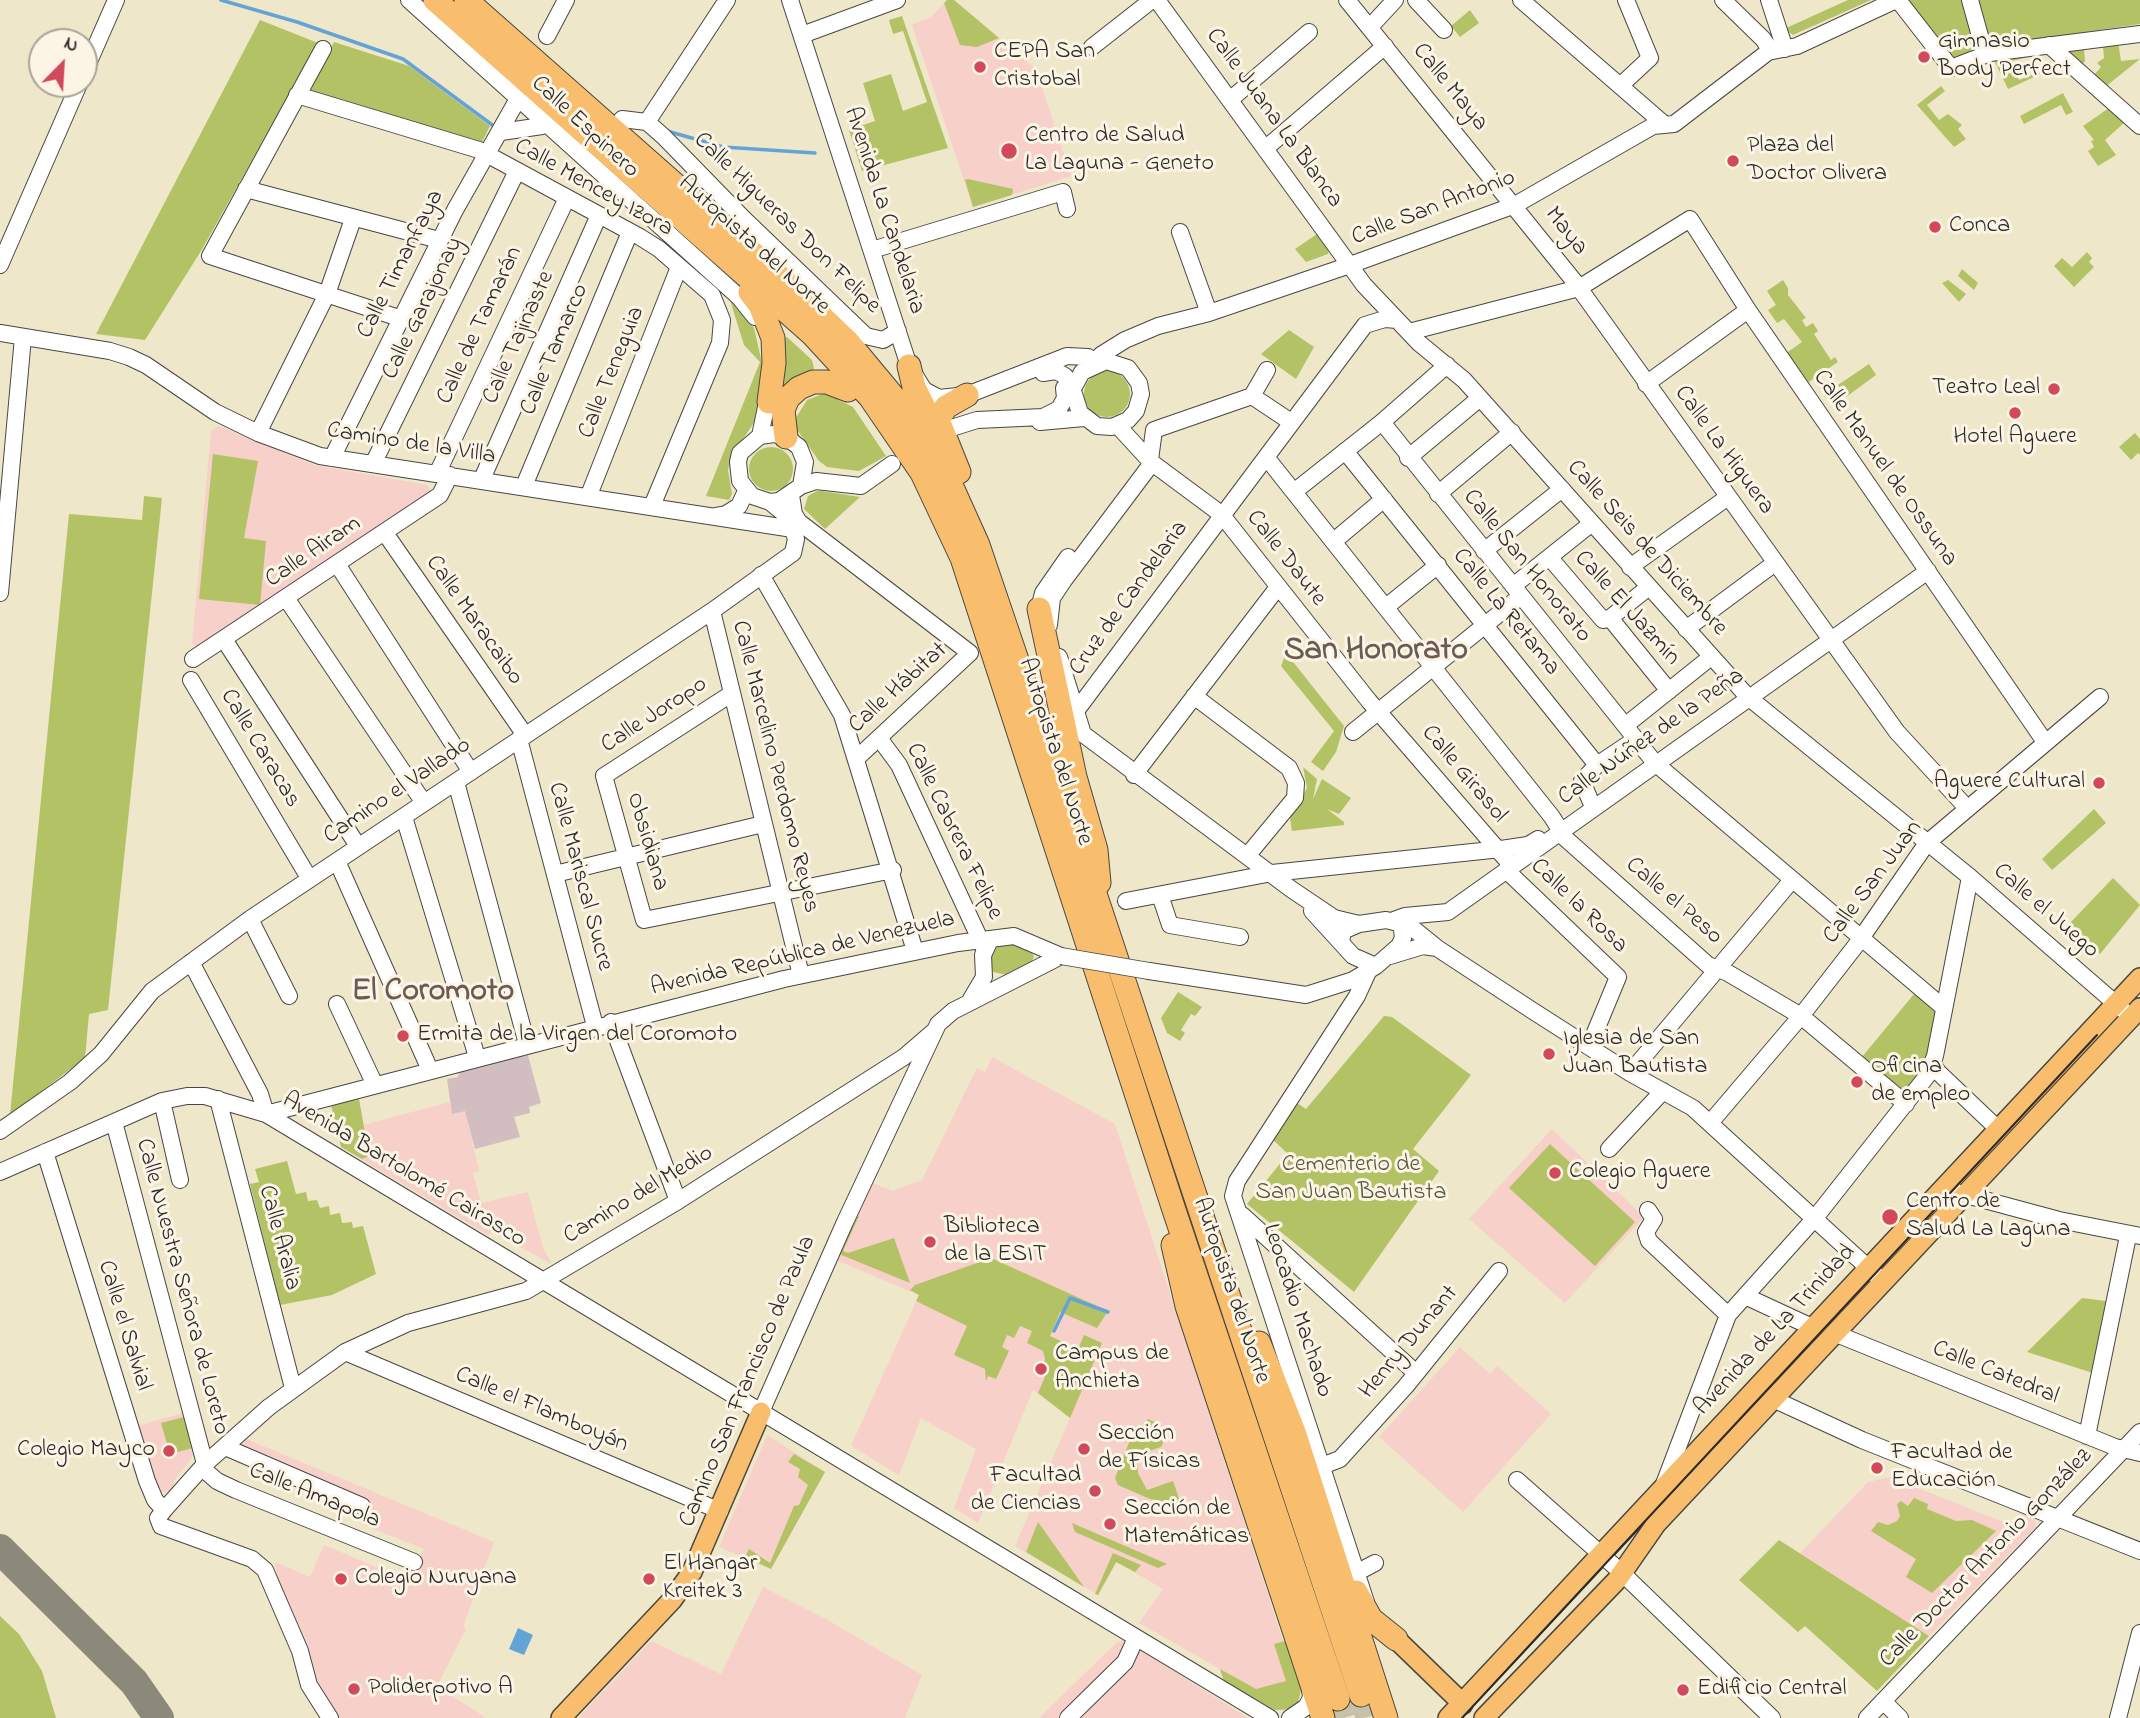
<!DOCTYPE html>
<html>
<head>
<meta charset="utf-8">
<style>
  body { margin:0 }
  #map { position:relative; width:2140px; height:1718px; overflow:hidden; background:#efe7c9; font-family:"Indie Flower",sans-serif }
  canvas { display:block }
  .north { position:absolute; left:28px; top:28px; width:70px; height:70px; box-sizing:border-box; background:#fcf5e5; border:2px solid #a8a49b; border-radius:50%; rotate:24deg; font-size:19px; font-weight:700; line-height:28px; text-align:center; color:#2b2b2b }
  .north::after { content:''; display:block; margin:auto; width:24px; height:32px; background:#d1495b; clip-path:polygon(50% 0,100% 100%,50% 72%,0 100%) }
</style>
</head>
<body>
<div id="map">
<canvas width="2140" height="1718"></canvas>
<div class="north">N</div>
</div>
<script>
const context = document.querySelector('canvas').getContext('2d');
context.lineJoin = 'round';
function fill(path, color) {
  context.fillStyle = color;
  context.fill(path, 'evenodd');
}
function poly(rows) {
  const path = new Path2D();
  for (const r of rows) {
    if (r.length === 3) {
      path.moveTo(r[0] + r[2], r[1]);
      path.arc(r[0], r[1], r[2], 0, 2 * Math.PI);
      continue;
    }
    path.moveTo(r[0], r[1]);
    for (let i = 2; i < r.length; i += 2) path.lineTo(r[i], r[i + 1]);
  }
  return path;
}
function strokePath(path, color, width, dash) {
  context.strokeStyle = color;
  context.lineWidth = width;
  context.lineCap = dash ? 'butt' : 'round';
  context.setLineDash(dash || []);
  context.stroke(path);
}
function label(font, color, halo, rows, align = 'center') {
  context.font = font + ' "Indie Flower",sans-serif';
  context.lineWidth = 6;
  context.setLineDash([]);
  context.textBaseline = 'middle';
  context.strokeStyle = halo;
  context.fillStyle = color;
  for (const [text, x, y, turn = 0] of rows) {
    context.save();
    context.translate(x, y);
    context.rotate((+turn || 0) * Math.PI / 180);
    context.textAlign = isNaN(turn) ? turn : align;
    if (halo) context.strokeText(text, 0, 0);
    context.fillText(text, 0, 0);
    context.restore();
  }
}
const built = poly([
  [947,0,954,0,1036,69,1071,176,973,207,912,25,931,17],
  [219,426,314,465,428,485,431,493,198,647,192,644,211,431],
  [992,1057,1115,1124,1294,1675,1285,1711,1275,1710,1224,1681,1220,1669,1139,1623,1163,1589,1117,1562,1098,1595,1015,1546,1070,1418,1033,1390,978,1523,954,1508,976,1449,921,1418,899,1475,851,1446,919,1295,836,1260,872,1183,893,1191,922,1180,977,1068,985,1072],
  [359,1099,364,1125,449,1102,453,1114,465,1110,479,1170,473,1173,481,1203,528,1192,543,1248,552,1264,491,1232,488,1235,341,1147,338,1137],
  [1552,1129,1644,1217,1565,1303,1469,1219],
  [1460,1347,1490,1374,1497,1366,1551,1414,1463,1512,1379,1437],
  [183,1413,195,1453,174,1481,173,1489,163,1493,155,1482,137,1426],
  [767,1435,825,1472,771,1569,719,1547],
  [246,1439,494,1542,463,1627,466,1629,437,1686,486,1718,338,1718,326,1705,280,1599,275,1562,310,1577,324,1545,409,1581,424,1549,359,1523,366,1506,235,1449],
  [1890,1477,2016,1527,2022,1512,2035,1521,2036,1527,1929,1636,1800,1553,1868,1482],
  [763,1587,824,1618,922,1675,905,1718,578,1718,651,1641,721,1674],
  [1124,1640,1150,1656,1248,1718,1039,1718,1117,1642]
]);
const industrial = poly([
  [527,1052,541,1103,529,1107,530,1113,514,1117,520,1137,475,1149,465,1111,452,1114,447,1079,458,1077,460,1070]
]);
const green = poly([
  [947,0,954,0,999,38,977,47,960,45,944,3],
  [1848,0,1871,0,1793,35,1784,29],
  [1908,0,1964,0,1972,40,1971,52,1954,58],
  [1977,0,2140,0,2140,24,1991,46,1987,44],
  [1470,10,1479,23,1460,37,1451,26],
  [902,16,948,148,862,171,849,130,875,121,863,83,891,74,903,111,927,102,903,31,893,34,889,20],
  [260,20,318,43,201,251,145,340,96,334],
  [2118,41,2121,61,2140,59,2105,87,2093,76,2101,67,2097,63,2104,58,2103,46,2084,49,2085,61,2081,66,2063,49],
  [334,42,409,66,490,126,482,142,311,92,310,88],
  [2037,55,2012,61,2019,80,2042,71,2043,73,2008,89,1994,60],
  [1941,86,1945,91,1927,105,1939,120,1948,114,1962,125,1958,129,1966,139,1954,147,1917,105],
  [2063,93,2073,112,2066,115,2061,105,2024,124,2020,116],
  [2109,108,2125,122,2105,140,2116,155,2098,166,2088,151,2094,147,2091,141,2094,140,2083,126],
  [968,179,1013,189,1012,195,973,207,965,180],
  [1317,234,1329,249,1328,254,1306,262,1295,249],
  [2087,252,2092,258,2089,262,2094,267,2074,287,2054,266,2062,258,2072,267],
  [1962,269,1978,283,1974,290,1958,276],
  [1783,280,1788,288,1788,295,1806,318,1802,320,1806,327,1813,323,1818,331,1814,334,1831,360,1835,357,1838,362,1806,384,1785,354,1802,342,1784,319,1777,323,1768,310,1776,305,1767,291],
  [1948,280,1966,294,1959,302,1942,283],
  [729,297,754,328,762,363,757,418,731,457,728,470,732,494,729,500,706,496,760,362,744,345],
  [1289,330,1314,347,1296,379,1261,354],
  [787,337,812,360,814,368,812,373,781,392,782,339],
  [1869,364,1876,375,1846,397,1838,385],
  [1107,394,23],
  [825,393,853,407,886,456,859,471,827,467,819,461,796,428,794,421,807,400],
  [2135,433,2140,439,2140,455,2138,453,2131,460,2119,447],
  [771,469,22],
  [213,454,258,461,244,538,266,541,260,605,199,599],
  [817,491,822,491,860,497,825,529,804,509,808,496],
  [144,496,162,498,108,1010,89,1014,85,1058,10,1115,69,514,142,520],
  [1286,653,1344,726,1336,752,1323,771,1311,762,1334,731,1281,666],
  [1303,767,1317,779,1313,799,1322,779,1351,798,1339,814,1327,809,1344,822,1344,825,1292,831,1290,818,1307,788],
  [2094,809,2106,823,2052,870,2042,859],
  [2113,878,2140,905,2100,954,2070,923],
  [1015,943,1031,950,1034,957,1030,965,1007,975,993,972,987,954,995,945],
  [1919,988,1944,1008,1935,1056,1906,1104,1857,1063],
  [1178,992,1202,1007,1195,1016,1191,1014,1181,1030,1185,1033,1180,1041,1167,1033,1161,1018],
  [1384,1016,1392,1017,1471,1075,1413,1149,1439,1171,1354,1292,1247,1204,1288,1154,1270,1137,1294,1101,1306,1109],
  [359,1099,369,1156,362,1159,341,1147,331,1105],
  [1550,1144,1635,1222,1595,1266,1509,1188],
  [287,1161,296,1194,306,1192,308,1201,317,1200,320,1208,329,1206,330,1215,340,1213,342,1223,352,1222,353,1228,363,1226,376,1274,332,1295,280,1305,250,1184,259,1182,255,1169],
  [859,1216,843,1251,848,1253,894,1238,910,1283,839,1254,856,1217],
  [991,1258,1108,1311,1097,1328,1060,1312,1050,1336,1078,1349,1084,1335,1102,1343,1070,1418,1038,1393,1045,1377,1040,1374,1045,1359,1043,1351,1027,1343,1032,1331,1020,1326,1014,1338,1007,1335,1002,1347,1009,1351,996,1379,988,1376,986,1381,985,1369,954,1355,967,1326,916,1301,919,1295,910,1290,915,1285],
  [2082,1298,2106,1301,2093,1373,2027,1352],
  [184,1417,193,1448,170,1454,161,1423],
  [1148,1419,1157,1423,1163,1443,1161,1447,1137,1455,1138,1473,1147,1490,1173,1481,1181,1504,1150,1499,1118,1485,1115,1478,1130,1440],
  [794,1454,825,1472,771,1569,745,1557,749,1549,770,1563,794,1506,799,1505,808,1485,798,1477,800,1469,788,1462],
  [1914,1498,1928,1504,1927,1509,1956,1521,1972,1520,1996,1531,1932,1593,1906,1577,1916,1559,1871,1531,1878,1522,1888,1525,1897,1521,1900,1516,1897,1504,1901,1501,1908,1506],
  [1038,1522,1053,1543,1084,1587,1026,1552],
  [1072,1523,1167,1564,1158,1568,1075,1532],
  [1779,1540,1929,1636,1877,1691,1805,1626,1798,1632,1739,1580],
  [1113,1553,1141,1565,1135,1572,1116,1562,1098,1595,1095,1594],
  [0,1616,19,1634,42,1671,56,1718,0,1718],
  [1285,1641,1301,1690,1298,1703,1292,1709,1275,1710,1224,1681,1220,1669,1256,1689,1286,1681,1274,1644]
]);
const water = poly([
  [518,1628,533,1635,524,1655,509,1649]
]);
const stream = poly([
  [221,0,297,22,403,59,495,127],
  [667,131,723,147,815,153],
  [1054,1331,1070,1298,1108,1312]
]);
const taxiway = poly([
  [0,1549,134,1682,159,1718]
]);
const highwayTunnel = poly([
  [1361,1695,1367,1718],
  [1338,1699,1344,1718]
]);
const minor = poly([
  [409,0,739,297,755,317],
  [790,0,909,366,924,390,939,398,967,395,1067,356,1088,357,1097,362],
  [1157,0,1364,285,1419,343,1464,380,1748,697,1970,877,2123,1010],
  [1347,0,1574,281,1897,732,1967,808],
  [1416,0,1444,30],
  [1521,0,1664,124],
  [1723,0,1763,39,1769,48,1768,52],
  [1769,0,1785,49],
  [1898,0,1951,68,1990,53,2140,34],
  [1970,0,1985,54],
  [1370,27,1395,0],
  [802,35,897,0],
  [547,36,566,0],
  [2049,45,2140,126],
  [1092,47,1152,0],
  [323,49,210,256,399,318],
  [84,73,116,0],
  [1621,85,1650,58,1626,0],
  [297,95,479,150,640,237,659,249,712,295,722,320,720,343,652,506],
  [1231,99,1309,32],
  [622,119,647,122,664,137,744,219,866,336,883,340,898,331],
  [647,122,727,0],
  [501,132,542,126],
  [1266,148,1385,46],
  [246,189,439,240],
  [1180,232,1209,313],
  [872,250,1063,192,1067,209],
  [0,265,79,84],
  [1409,332,1579,288,1690,219,1748,310,2045,742],
  [0,333,110,351,129,357,146,365,215,412,258,433,320,456,793,529],
  [1097,362,1101,355,1125,340,1158,326,1209,313,1350,265,1515,205,1653,126,1674,124,1768,52,1797,46,1896,0],
  [1043,373,1056,371,1065,376,1071,390,1074,394,1080,413,1097,426,1112,427,1128,420,1136,411,1141,394,1139,383,1128,368,1106,361,1082,372,1075,385,1071,390,1065,398],
  [1646,384,1748,310],
  [1252,396,1291,422],
  [1040,422,1084,418],
  [1382,422,1655,763,1944,1008],
  [1118,426,1151,462,1221,514,1369,701,1512,866],
  [945,430,977,420,1043,417,1059,409,1065,398,1064,388],
  [1154,430,1252,396,1267,370],
  [258,433,327,294,353,219],
  [760,436,769,393],
  [1345,451,1597,765,1582,781,1593,807],
  [1266,457,1552,817,1565,838,1708,965,1728,973,1801,1016,1906,1104],
  [332,458,455,210,519,97],
  [1408,458,1480,398],
  [373,464,516,173],
  [437,474,567,198],
  [482,479,599,215],
  [524,486,630,232],
  [801,486,805,462,799,447,786,437,774,434,760,436,740,453,738,462,740,481,752,496,770,502,779,501,801,486,816,481,861,486,892,464],
  [1295,491,1382,422,1447,365],
  [1438,494,1512,432],
  [589,495,679,267],
  [791,495,794,514,799,522,970,653,857,758],
  [715,516,726,514,739,506,746,491],
  [385,533,525,735],
  [1334,541,1384,499],
  [1484,551,1562,489],
  [1550,558,1603,620,1610,618,1669,691],
  [337,564,471,772],
  [1630,567,1728,497],
  [761,575,842,715,915,951],
  [1513,586,1592,523],
  [0,593,23,337],
  [286,598,424,803],
  [1386,607,1438,565],
  [1039,609,1043,593,1068,557],
  [712,611,801,975],
  [1610,618,1649,587],
  [1049,625,1052,598,1064,580,1149,467,1154,430],
  [1686,629,1775,563],
  [225,641,358,846],
  [1059,657,1083,734,1291,889,1334,918,1359,924],
  [193,659,440,495,450,475],
  [191,680,309,878],
  [731,694,604,776,644,920,893,870],
  [1194,696,1289,768,1296,783,1295,798,1247,856],
  [1076,711,1365,325,1385,319,1397,320],
  [1626,725,1711,657],
  [1353,732,1521,596],
  [879,738,899,765,984,948],
  [519,739,595,1026],
  [1597,765,1636,739],
  [1134,775,1278,587],
  [456,782,527,1044],
  [404,817,477,1057],
  [337,861,430,1070],
  [1506,870,1618,977,1589,1047],
  [555,874,763,824],
  [1160,895,1170,925,1240,937],
  [1126,901,1272,873,1501,849,1528,845,1538,839],
  [1312,911,1353,956,1376,966],
  [250,919,289,996],
  [1394,920,1405,916,1448,912,1928,571],
  [1341,942,1343,931,1359,924,1386,920,1410,926,1437,948,1533,1011,1630,1073,1693,1108,1876,1275],
  [1390,956,1423,946,1437,948],
  [191,962,260,1094,266,1114],
  [1149,971,1306,995,1353,980,1376,966,1399,946,1403,938,1401,922],
  [971,999,984,977,983,955,990,940],
  [337,1004,374,1083],
  [611,1022,678,1201],
  [1932,1063,1938,1072,1998,1129],
  [1630,1073,1792,880],
  [218,1099,293,1388],
  [162,1101,180,1180],
  [266,1114,784,979,958,943,1014,936,1061,956],
  [114,1122,205,1464],
  [1710,1123,1801,1016,1857,944,1927,843,2100,697],
  [0,1131,70,1082,101,1054,152,991,250,919,712,611,793,553,796,539,791,524,786,515,770,502],
  [1609,1149,1663,1091],
  [45,1152,147,1481,155,1500,164,1510],
  [0,1172,162,1101,187,1096,205,1096,266,1114,1270,1718],
  [1955,1192,2059,1220,2140,1236],
  [1648,1210,1654,1219,1646,1232,1649,1241,1728,1315],
  [1242,1215,1416,1373],
  [1745,1296,1814,1328],
  [1834,1333,2115,1447,2140,1453],
  [345,1352,720,1511],
  [1773,1399,1862,1440,2140,1551],
  [761,1412,845,1222,938,1024,953,1011,1061,956],
  [2087,1436,2127,1241],
  [225,1447,362,1506],
  [1322,1466,1340,1459,1406,1386,1499,1271],
  [202,1468,217,1481,236,1490,414,1562],
  [1517,1480,1621,1572,1772,1718],
  [1664,1484,1728,1315,1815,1218,1927,1076,1935,1056,1970,877],
  [1356,1573,1375,1563],
  [1366,1602,1233,1196,1237,1181,1357,996,1368,972],
  [1883,1701,1900,1718],
  [330,1718,309,1685,300,1651,265,1570,252,1559,161,1526,158,1518,164,1510,205,1464,269,1407,345,1352,408,1323,526,1291,678,1201,904,1057,933,1032],
  [1068,1718,1125,1662,1136,1638],
  [1290,1718,1306,1707,1311,1698,1310,1687],
  [1867,1718,2140,1432],
  [2118,1718,2140,1633]
]);
const major = poly([
  [1396,1639,1463,1704],
  [561,1718,672,1600,692,1572,761,1412],
  [1448,1718,2140,978],
  [1484,1718,1617,1580,1656,1524,2140,1008]
]);
const highway = poly([
  [435,0,813,335,870,397,922,473,962,558,1173,1207,1338,1699],
  [466,0,781,278,848,342,907,413,951,485,978,545,1042,734,1361,1695],
  [750,292,760,305,773,338,774,363,769,402],
  [909,366,914,387,938,436],
  [786,437,783,410,788,398,799,388,813,382,827,382,848,390],
  [959,472,938,420,946,407,967,395],
  [1039,609,1075,777,1096,850,1099,883],
  [1173,1245,1187,1306,1323,1718],
  [1259,1343,1294,1432,1386,1718],
  [1356,1592,1371,1619,1396,1639]
]);
const tram = poly([
  [1462,1718,2097,1035]
]);
const minorBridge = poly([
  [1061,956,1149,971]
]);
const markers = [
  [1924,57,7,"#d1495b"],
  [980,67,7,"#d1495b"],
  [1009,151,9,"#d1495b"],
  [1733,161,7,"#d1495b"],
  [1935,227,7,"#d1495b"],
  [2054,389,7,"#d1495b"],
  [2015,413,7,"#d1495b"],
  [2099,783,7,"#d1495b"],
  [403,1036,7,"#d1495b"],
  [1549,1054,7,"#d1495b"],
  [1857,1082,7,"#d1495b"],
  [1555,1173,7,"#d1495b"],
  [1890,1217,9,"#d1495b"],
  [930,1242,7,"#d1495b"],
  [1041,1369,7,"#d1495b"],
  [1084,1449,7,"#d1495b"],
  [169,1451,7,"#d1495b"],
  [1877,1468,7,"#d1495b"],
  [1095,1491,7,"#d1495b"],
  [1110,1524,7,"#d1495b"],
  [341,1579,7,"#d1495b"],
  [649,1579,7,"#d1495b"],
  [354,1689,7,"#d1495b"],
  [1683,1690,7,"#d1495b"]
];
const poiNames = [
  ["Gimnasio",1938,43],
  ["Body Perfect",1938,71],
  ["CEPA San",994,53],
  ["Cristobal",994,81],
  ["Centro de Salud",1025,137],
  ["La Laguna - Geneto",1025,165],
  ["Plaza del",1747,147],
  ["Doctor Olivera",1747,175],
  ["Conca",1949,227],
  ["Teatro Leal",2040,389,"right"],
  ["Hotel Aguere",2015,438,"center"],
  ["Aguere Cultural",2085,783,"right"],
  ["Ermita de la Virgen del Coromoto",417,1036],
  ["Iglesia de San",1563,1040],
  ["Juan Bautista",1563,1068],
  ["Oficina",1871,1068],
  ["de empleo",1871,1096],
  ["Colegio Aguere",1569,1173],
  ["Centro de",1906,1203],
  ["Salud La Laguna",1906,1231],
  ["Biblioteca",944,1228],
  ["de la ESIT",944,1256],
  ["Campus de",1055,1355],
  ["Anchieta",1055,1383],
  ["Sección",1098,1435],
  ["de Físicas",1098,1463],
  ["Colegio Mayco",155,1451,"right"],
  ["Facultad de",1891,1454],
  ["Educación",1891,1482],
  ["Facultad",1081,1477,"right"],
  ["de Ciencias",1081,1505,"right"],
  ["Sección de",1124,1510],
  ["Matemáticas",1124,1538],
  ["El Hangar",663,1565],
  ["Kreitek 3",663,1593],
  ["Colegio Nuryana",355,1579],
  ["Poliderpotivo A",368,1689],
  ["Edificio Central",1697,1690]
];
const streetNames = [
  ["Calle Maya",1449,88,51],
  ["Calle Juana La Blanca",1273,119,54],
  ["Calle Espinero",584,128,43],
  ["Calle Mencey Izora",593,189,29],
  ["Calle San Antonio",1434,209,-21],
  ["Avenida La Candelaria",883,211,72],
  ["Calle Higueras Don Felipe",786,224,44],
  ["Maya",1565,232,52],
  ["Autopista del Norte",753,246,42],
  ["Calle Timanfaya",402,265,-63],
  ["Calle Garajonay",424,309,-64],
  ["Calle de Tamarán",481,326,-65],
  ["Calle Tajinaste",520,338,-66],
  ["Calle Tamarco",556,350,-67],
  ["Calle Teneguia",613,373,-68],
  ["Camino de la Villa",411,445,9],
  ["Calle La Higuera",1723,451,54],
  ["Calle Manuel de Ossuna",1884,469,55],
  ["Calle Seis de Diciembre",1646,549,48],
  ["Calle Airam",314,553,-34],
  ["Calle Daute",1285,559,52],
  ["Calle San Honorato",1526,567,51],
  ["Cruz de Candelaria",1130,599,-54],
  ["Calle El Jazmín",1626,609,48],
  ["Calle La Retama",1505,613,51],
  ["Calle Maracaibo",473,621,55],
  ["Calle Hábitat",899,689,-42],
  ["Calle Joropo",655,716,-33],
  ["Calle Núñez de la Peña",1652,738,-35],
  ["Calle Caracas",259,749,59],
  ["Autopista del Norte",1054,752,72],
  ["Calle Marcelino Perdomo Reyes",774,767,76],
  ["Calle Girasol",1463,775,50],
  ["Camino el Vallado",398,792,-34],
  ["Calle Cabrera Felipe",953,832,64],
  ["Obsidiana",646,842,74],
  ["Calle Mariscal Sucre",579,877,75],
  ["Calle San Juan",1874,883,-53],
  ["Calle el Peso",1673,902,41],
  ["Calle la Rosa",1578,907,44],
  ["Calle el Juego",2045,912,41],
  ["Avenida República de Venezuela",803,955,-13],
  ["Avenida Bartolomé Cairasco",403,1171,31],
  ["Camino del Medio",639,1196,-31],
  ["Calle Aralia",278,1238,75],
  ["Calle Nuestra Señora de Loreto",181,1287,75],
  ["Autopista del Norte",1230,1291,71],
  ["Leocadio Machado",1296,1311,72],
  ["Calle el Salvial",123,1326,73],
  ["Avenida de La Trinidad",1776,1331,-47],
  ["Henry Dunant",1410,1343,-50],
  ["Calle Catedral",1995,1374,22],
  ["Camino San Francisco de Paula",749,1382,-67],
  ["Calle el Flamboyán",541,1411,23],
  ["Calle Amapola",314,1497,22],
  ["Calle Doctor Antonio González",1987,1559,-46]
];
const parkNames = [
  ["Cementerio de",1351,1166],
  ["San Juan Bautista",1351,1194]
];
const districtNames = [
  ["San Honorato",1376,653],
  ["El Coromoto",433,994]
];
fill(built, '#f7d0c9');
fill(industrial, '#d2bec1');
fill(green, '#b3c265');
fill(water, '#63a3d6');
strokePath(stream, '#63a3d6', 3.5);
strokePath(taxiway, '#8d897a', 30);
strokePath(highwayTunnel, '#c8c1a9', 23, [23, 11]);
strokePath(minor, '#484743', 18);
strokePath(major, '#484743', 22);
strokePath(highway, '#484743', 25);
strokePath(minor, '#fff', 16);
strokePath(major, '#f9be6d', 19);
strokePath(highway, '#f9be6d', 23);
strokePath(tram, '#2b2b2b', 2);
strokePath(minorBridge, '#484743', 18, []);
strokePath(minorBridge, '#fff', 16);
for (const [x, y, r, color] of markers) {
  const dot = new Path2D();
  dot.arc(x, y, r, 0, 2 * Math.PI);
  context.fillStyle = color;
  context.fill(dot);
  strokePath(dot, '#fcf5e5', 2.5);
}
label('24px', '#2b2b2b', '#fcf5e5', poiNames, 'left');
label('24px', '#2b2b2b', '#fcf5e5', streetNames);
label('24px', '#54583c', '#fcf5e5', parkNames);
label('bold 32px', '#6c5a54', '#fcf5e5', districtNames);
</script>
</body>
</html>
